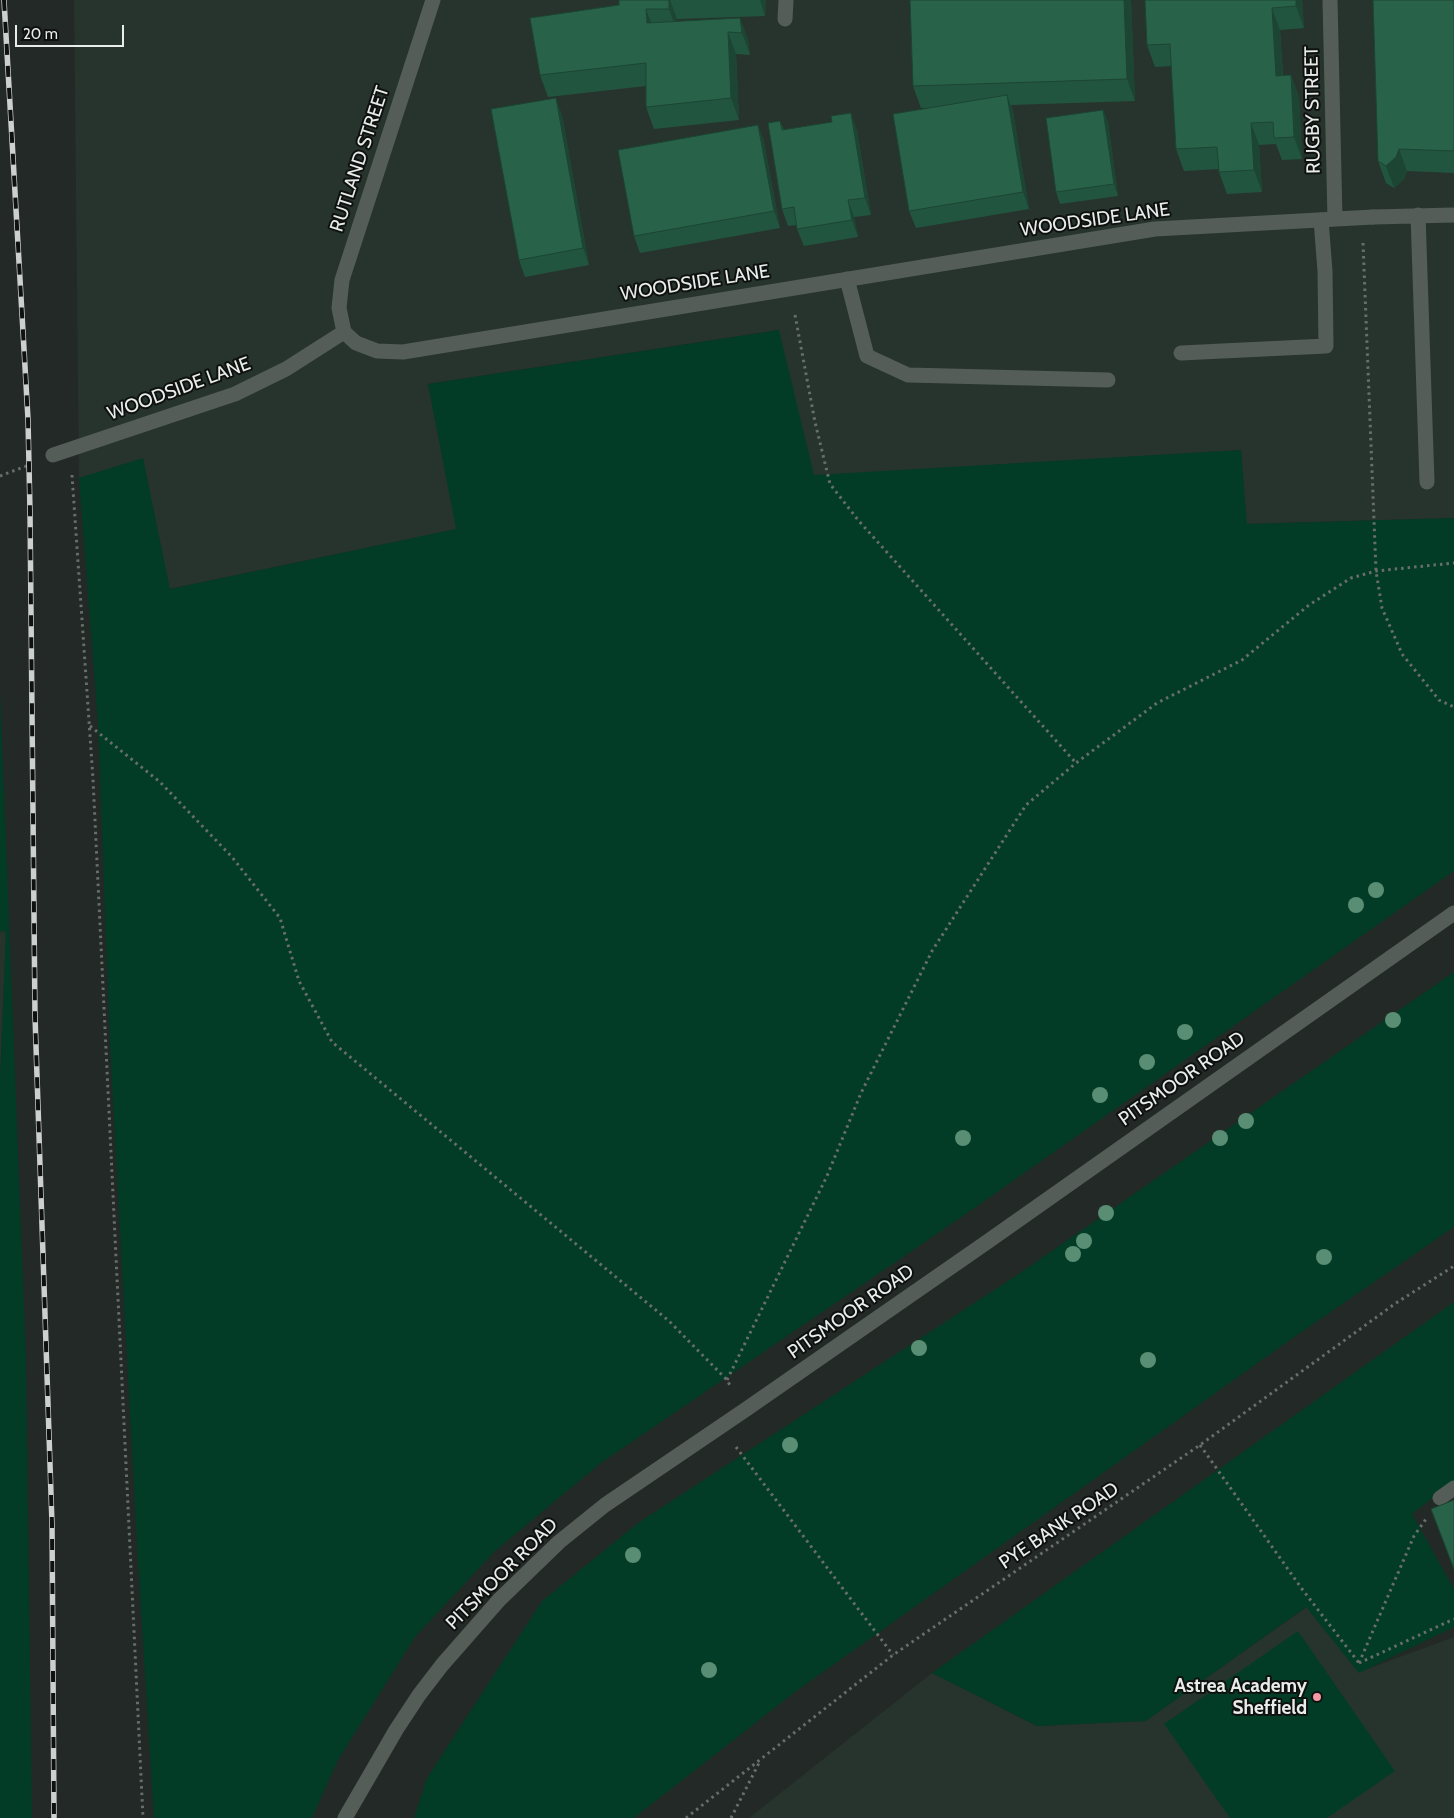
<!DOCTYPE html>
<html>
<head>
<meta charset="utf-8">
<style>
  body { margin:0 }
  #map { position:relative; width:1454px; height:1818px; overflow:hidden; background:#232926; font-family:Cabin,sans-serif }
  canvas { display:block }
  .scale { position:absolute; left:15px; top:25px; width:109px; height:22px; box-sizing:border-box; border:2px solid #e8ecea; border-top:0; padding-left:6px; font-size:15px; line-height:18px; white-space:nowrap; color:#e8ecea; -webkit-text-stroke:4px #0e110f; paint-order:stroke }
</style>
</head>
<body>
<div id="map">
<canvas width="1454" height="1818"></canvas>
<div class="scale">20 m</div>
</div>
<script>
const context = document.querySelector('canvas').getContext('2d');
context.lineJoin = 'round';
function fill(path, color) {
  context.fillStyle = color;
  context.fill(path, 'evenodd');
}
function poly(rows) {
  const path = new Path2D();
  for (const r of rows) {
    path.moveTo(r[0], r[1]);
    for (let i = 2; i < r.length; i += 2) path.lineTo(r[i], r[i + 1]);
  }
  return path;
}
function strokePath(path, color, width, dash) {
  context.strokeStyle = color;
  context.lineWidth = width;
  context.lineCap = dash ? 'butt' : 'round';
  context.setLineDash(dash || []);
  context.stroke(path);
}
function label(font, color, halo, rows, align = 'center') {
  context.font = font + ' Cabin,sans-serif';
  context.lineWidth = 4;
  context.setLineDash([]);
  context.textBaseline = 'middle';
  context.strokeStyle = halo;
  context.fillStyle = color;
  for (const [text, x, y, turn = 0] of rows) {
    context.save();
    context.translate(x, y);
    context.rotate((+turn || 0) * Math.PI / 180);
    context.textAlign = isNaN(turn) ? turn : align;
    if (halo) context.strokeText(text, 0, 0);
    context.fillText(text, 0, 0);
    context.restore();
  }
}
const built = poly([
  [74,0,1454,0,1454,518,1246,524,1241,450,814,476,778,330,428,384,457,529,169,589,143,459,79,478],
  [0,931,6,932,0,1081],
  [1307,1607,1359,1672,1454,1637,1454,1818,749,1818,932,1673,1037,1726,1145,1721]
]);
const green = poly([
  [779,330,814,475,1241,450,1247,524,1454,518,1454,871,963,1216,601,1463,495,1551,415,1637,338,1760,312,1818,154,1818,138,1561,110,1045,98,724,79,478,143,458,170,589,456,529,428,384],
  [0,688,26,1357,32,1818,0,1818,0,1081,6,932,0,931],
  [1454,972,1454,1227,1290,1340,795,1692,634,1818,414,1818,427,1778,542,1601,638,1523,1020,1273],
  [1454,1302,1454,1481,1412,1514,1454,1589,1454,1627,1359,1673,1306,1607,1146,1721,1037,1726,932,1673],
  [1298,1631,1395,1771,1327,1818,1230,1818,1164,1724]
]);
const path = poly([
  [1363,243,1376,571,1382,608,1402,654,1439,700,1454,707],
  [795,315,815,422,830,484,858,520,1076,763],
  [72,475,93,779,143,1818],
  [0,476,29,465],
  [90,726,160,782,232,857,280,918,299,981,332,1042,669,1321,727,1380,731,1387],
  [727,1380,827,1176,861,1093,932,951,1026,805,1076,763,1157,703,1242,660,1309,605,1351,578,1376,571,1454,563],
  [1200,1445,1302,1589,1359,1663],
  [736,1447,893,1655],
  [1359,1663,1414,1536,1426,1519],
  [1359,1663,1454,1619],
  [686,1818,893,1655,1200,1445,1396,1303,1454,1266],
  [731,1818,759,1763]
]);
const service = poly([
  [1418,215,1427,482],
  [1373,217,1454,215],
  [847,279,867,356,908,375,1108,380],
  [1181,353,1326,346,1325,271,1321,220],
  [1440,1498,1454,1488]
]);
const minor = poly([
  [1330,0,1335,219],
  [785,19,786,0],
  [344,332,356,343,377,351,403,352,1155,229,1373,217],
  [344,332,339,308,342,280,433,0],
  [53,455,235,394,286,369,344,332]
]);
const tertiary = poly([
  [345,1818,396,1730,419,1695,442,1665,499,1600,559,1542,605,1505,745,1410,987,1242,1454,913]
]);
const rail = poly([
  [4,0,28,419,30,511,35,1016,52,1524,54,1818]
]);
const trees = [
  [1376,890],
  [1356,905],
  [1393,1020],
  [1185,1032],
  [1147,1062],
  [1100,1095],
  [1246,1121],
  [963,1138],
  [1220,1138],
  [1106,1213],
  [1084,1241],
  [1073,1254],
  [1324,1257],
  [919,1348],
  [1148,1360],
  [790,1445],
  [633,1555],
  [709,1670]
];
const wall = poly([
  [619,0,766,0,765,16,677,19,677,21,740,18,748,40,750,55,736,54,739,120,654,129,646,107,646,86,548,97,540,75,619,5],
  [1131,0,1135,101,1011,105,1013,112,1029,209,916,228,909,211,928,108,921,108,913,86],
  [1145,0,1302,0,1304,28,1280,30,1283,75,1291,75,1299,97,1302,159,1282,160,1276,144,1259,145,1262,192,1227,194,1219,172,1219,169,1184,171,1176,149,1172,66,1155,67,1147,45],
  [1454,0,1454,173,1407,171,1404,179,1394,188,1386,183,1378,161],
  [1103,110,1108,122,1118,196,1060,204,1056,192],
  [562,115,589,265,525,277,519,260],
  [780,121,784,130,857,130,871,215,854,217,858,237,804,246,797,229,797,225,788,226,782,209],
  [758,125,764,142,780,228,640,253,634,236]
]);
const shadedWall = poly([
  [669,0,670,0,677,19,677,31,669,9],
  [760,0,766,0,765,16],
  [1124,0,1131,0,1135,101,1127,79],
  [1296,0,1302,0,1304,28,1296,6],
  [1272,8,1280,30,1284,98,1276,76],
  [646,9,654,31,647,23],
  [740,18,748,40,750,55,742,33],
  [728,32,736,54,739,120,731,98],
  [1291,75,1299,97,1302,159,1294,137],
  [1007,95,1013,112,1029,209,1023,192],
  [556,98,562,115,589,265,583,248],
  [1103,110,1108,122,1118,196,1114,184],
  [851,113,857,130,871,215,865,198],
  [1251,123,1259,145,1262,192,1254,170],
  [758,125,764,142,780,228,774,211],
  [1399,149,1407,171,1404,179,1394,188,1386,166],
  [848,200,854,217,858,237,852,220]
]);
const building = poly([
  [619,0,669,0,669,9,646,9,647,23,740,18,742,33,728,32,731,98,646,107,646,63,540,75,530,18,619,5,619,0],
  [910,0,1124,0,1127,79,913,86,910,0],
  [1145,0,1296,0,1296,6,1272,8,1276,76,1291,75,1294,137,1274,138,1273,122,1251,123,1254,170,1219,172,1217,147,1176,149,1170,44,1147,45,1145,0],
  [1373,0,1454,0,1454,151,1399,149,1396,157,1386,166,1378,161,1373,0],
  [1007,95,1023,192,909,211,893,114,1007,95],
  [556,98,583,248,519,260,491,109,556,98],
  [1103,110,1114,184,1056,192,1046,118,1103,110],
  [851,113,865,198,848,200,852,220,797,229,794,207,782,209,768,123,780,121,782,130,832,122,831,116,851,113],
  [758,125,774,211,634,236,618,150,758,125],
  [1454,1500,1454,1569,1431,1509,1454,1500]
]);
const markers = [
  [1317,1697,5,"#f49aa6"]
];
const streetNames = [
  ["RUGBY STREET",1313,110,-91],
  ["RUTLAND STREET",360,159,-72],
  ["WOODSIDE LANE",1095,220,-8],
  ["WOODSIDE LANE",695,283,-9],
  ["WOODSIDE LANE",179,389,-20],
  ["PITSMOOR ROAD",1182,1079,-35],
  ["PITSMOOR ROAD",851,1312,-35],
  ["PYE BANK ROAD",1059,1526,-34],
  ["PITSMOOR ROAD",502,1574,-45]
];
const poiNames = [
  ["Astrea Academy",1307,1686],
  ["Sheffield",1307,1708]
];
fill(built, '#27342d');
fill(green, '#033c26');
strokePath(path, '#686e6b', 3, [2.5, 4]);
strokePath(service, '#555d59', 15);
strokePath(minor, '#555d59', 15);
strokePath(tertiary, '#555d59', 15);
strokePath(rail, '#ccd0ce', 5.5);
strokePath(rail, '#0e110f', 4, [11]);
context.fillStyle = '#598d74';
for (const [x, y] of trees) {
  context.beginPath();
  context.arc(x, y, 8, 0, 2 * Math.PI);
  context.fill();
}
fill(wall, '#22553f');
fill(shadedWall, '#1c4533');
fill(building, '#286349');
strokePath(building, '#1c4533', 1);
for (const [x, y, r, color] of markers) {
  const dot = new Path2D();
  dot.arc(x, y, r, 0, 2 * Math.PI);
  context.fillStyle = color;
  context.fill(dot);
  strokePath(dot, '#0e110f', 2);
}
label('19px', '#e8ecea', '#0e110f', streetNames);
label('bold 19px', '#e8ecea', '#0e110f', poiNames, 'right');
</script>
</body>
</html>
